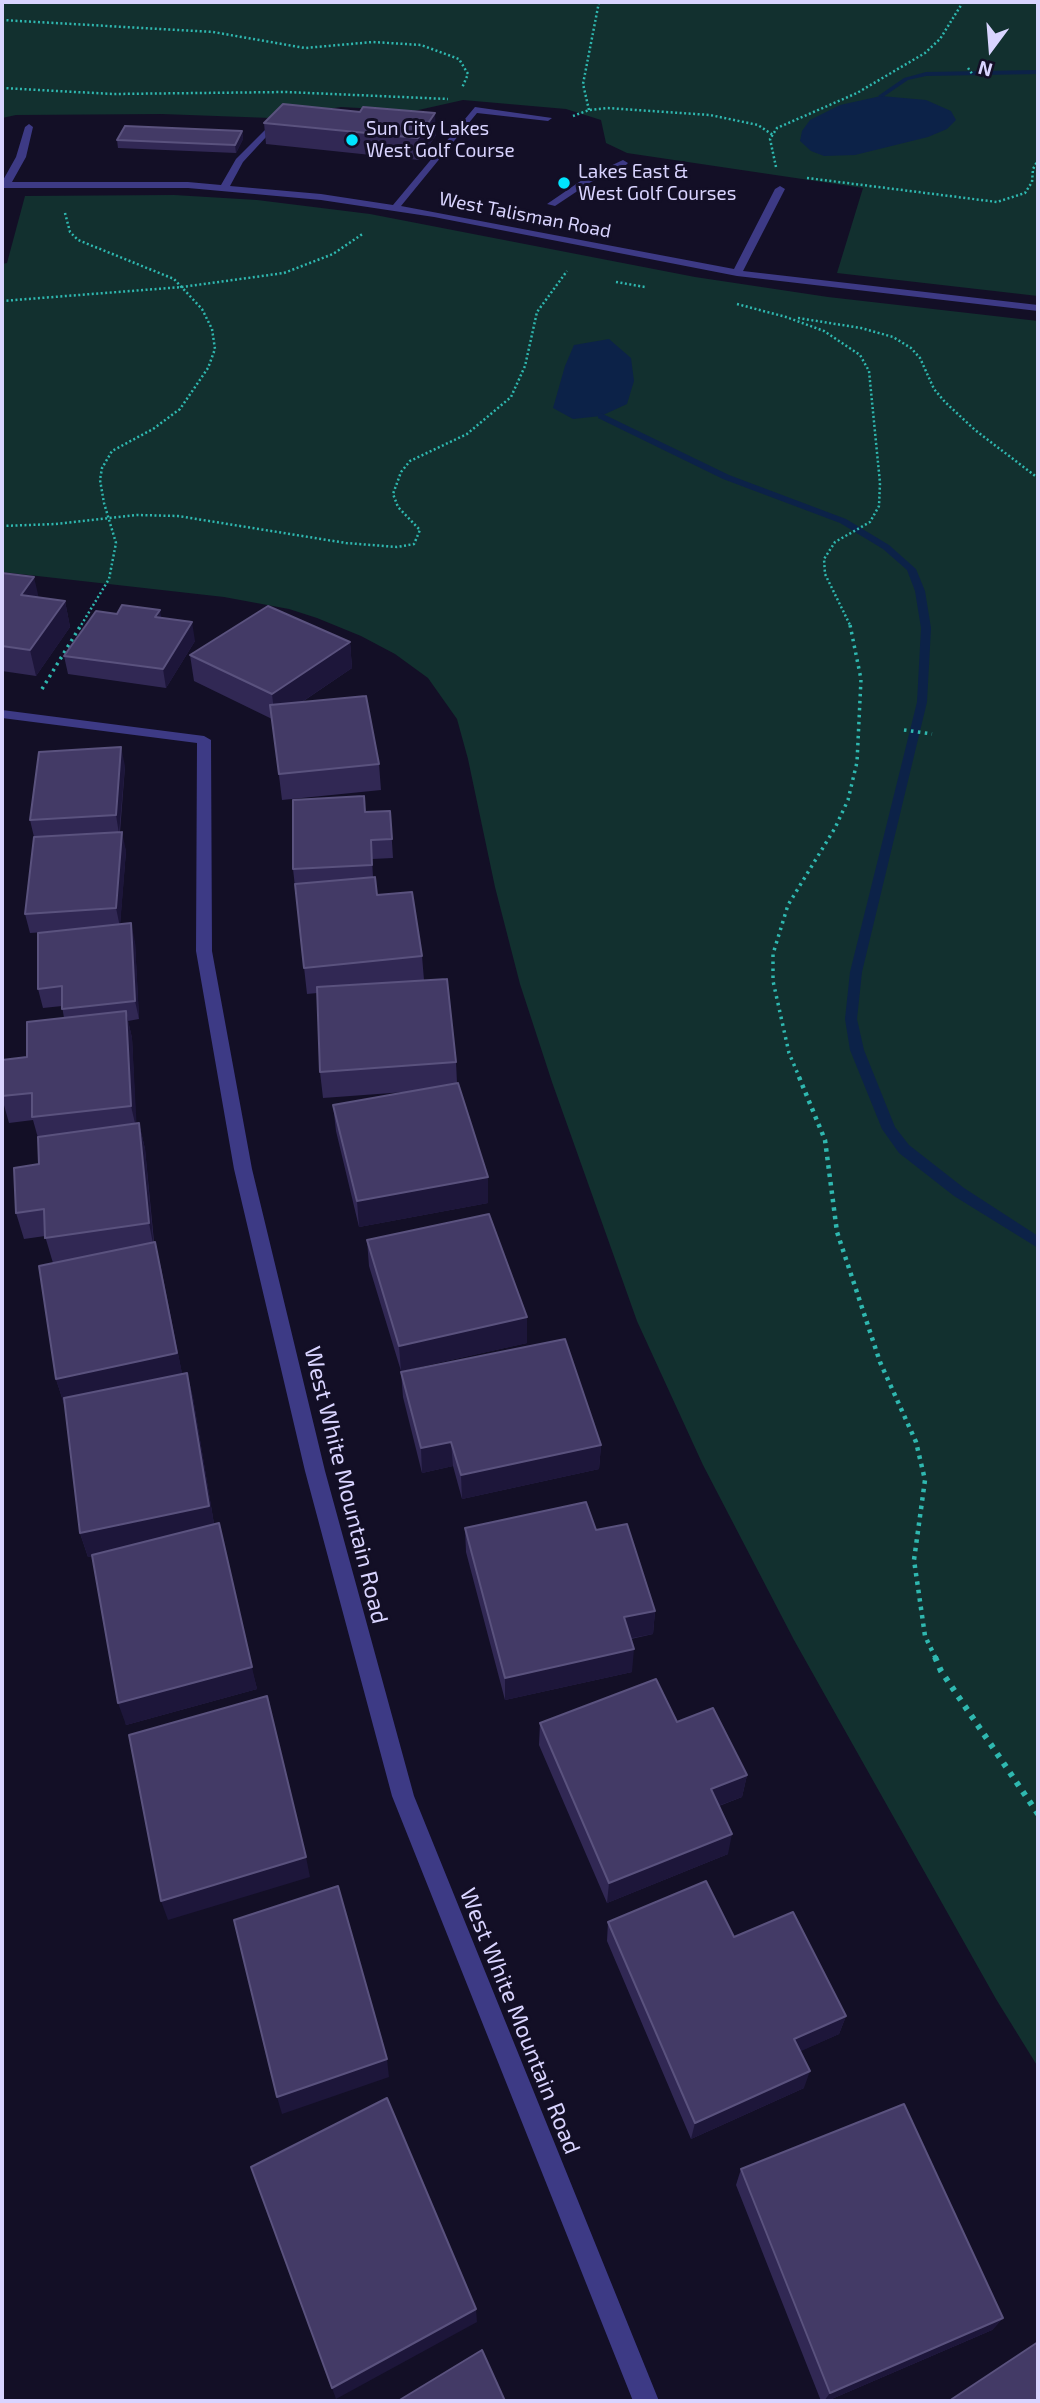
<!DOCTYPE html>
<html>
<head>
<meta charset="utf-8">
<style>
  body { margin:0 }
  #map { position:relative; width:1040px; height:2403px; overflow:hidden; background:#130f26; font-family:"Exo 2",sans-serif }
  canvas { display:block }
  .frame { position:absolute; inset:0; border:4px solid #d9d4ff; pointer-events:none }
  .north { position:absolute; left:956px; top:14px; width:70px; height:70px; -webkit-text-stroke:5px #130f26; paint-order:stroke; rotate:196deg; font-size:19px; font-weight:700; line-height:28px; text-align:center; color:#d9d4ff }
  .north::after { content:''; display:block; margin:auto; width:24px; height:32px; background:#d9d4ff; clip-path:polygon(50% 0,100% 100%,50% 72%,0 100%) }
</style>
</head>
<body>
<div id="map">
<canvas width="1040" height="2403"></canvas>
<div class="frame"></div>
<div class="north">N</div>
</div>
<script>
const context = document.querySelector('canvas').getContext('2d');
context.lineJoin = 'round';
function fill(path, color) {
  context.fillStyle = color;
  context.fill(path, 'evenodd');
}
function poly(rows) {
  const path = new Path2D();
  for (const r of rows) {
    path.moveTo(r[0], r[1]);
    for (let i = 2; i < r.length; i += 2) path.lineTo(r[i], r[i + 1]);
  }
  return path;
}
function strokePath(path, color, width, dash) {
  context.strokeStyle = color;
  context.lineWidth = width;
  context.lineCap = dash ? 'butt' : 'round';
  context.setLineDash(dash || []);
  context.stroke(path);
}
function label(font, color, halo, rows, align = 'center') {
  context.font = font + ' "Exo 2",sans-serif';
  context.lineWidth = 6;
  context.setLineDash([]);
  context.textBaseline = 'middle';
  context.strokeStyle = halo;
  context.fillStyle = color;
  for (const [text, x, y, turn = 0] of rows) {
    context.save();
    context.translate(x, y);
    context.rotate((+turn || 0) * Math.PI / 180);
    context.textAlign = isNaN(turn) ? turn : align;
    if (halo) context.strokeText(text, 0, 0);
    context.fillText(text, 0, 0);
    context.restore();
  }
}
const green = poly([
  [2,2,1038,2,1038,296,837,273,863,188,627,153,606,143,601,120,566,109,463,100,414,111,341,107,271,118,162,114,16,115,2,118],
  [174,195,257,200,370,214,695,277,828,297,1038,321,1038,2067,996,1999,794,1640,703,1465,637,1321,552,1082,520,984,495,887,468,759,457,719,428,678,395,654,361,636,317,618,289,609,224,597,2,572,2,264,7,263,25,196]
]);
const water = poly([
  [881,96,926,100,951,111,956,120,947,129,928,137,855,155,824,156,811,151,800,141,802,131,810,120,840,105],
  [609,339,631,358,634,381,627,404,601,416,573,419,553,408,565,366,574,345]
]);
const stream = poly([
  [1038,70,1038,74,926,76,908,80,883,97,878,96,904,78,926,72,1038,70],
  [601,413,729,475,846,519,889,545,916,569,925,591,931,628,927,702,862,972,857,1019,864,1050,895,1127,909,1145,964,1188,1038,1236,1038,1248,954,1196,899,1153,882,1129,850,1050,845,1019,850,972,917,702,921,628,915,591,907,570,883,549,840,523,723,479,598,418,598,414,601,413]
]);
const pathFar3 = poly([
  [2,20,213,32,305,48,373,42,421,45,459,59,468,74,462,88],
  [968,68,973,75],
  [2,88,113,94,286,92,448,99],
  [589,110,583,84,599,2],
  [573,116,589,110,607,108,710,115,758,125,773,135],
  [776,167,770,139,777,128,857,93,925,53,940,39,963,2],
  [807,178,997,202,1025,193,1032,182,1033,169,1038,160],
  [65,213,70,232,78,240,174,279,202,309,212,329,215,349,208,368,180,409,153,429,112,451,102,468,100,480,104,503,116,543,109,579,80,627],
  [616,282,645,287],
  [2,301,182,287,284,273,333,254,364,233],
  [737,304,786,317,824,331,860,355,869,371,880,483,879,506,870,522,835,542,824,559,825,574,851,627],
  [798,318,861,328,893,337,911,348,920,358,934,389,945,402,975,430,1038,478],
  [2,526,55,524,137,515,178,516,346,543,397,547,414,544,420,530,398,507,393,494,401,472,410,461,467,434,511,397,525,366,537,312,567,271]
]);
const pathFar2 = poly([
  [42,689,81,625],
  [904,730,932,734],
  [800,1079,789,1053,773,981,773,954,788,905,835,828,848,800,857,762,861,679,850,625]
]);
const pathFar1 = poly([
  [799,1077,825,1140,837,1232,880,1362,916,1442,925,1480,914,1560,925,1636,936,1659]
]);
const path = poly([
  [935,1657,941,1671,1038,1814]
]);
const minor = poly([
  [475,107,552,118,548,121,477,113,401,206,734,269,775,189,780,186,785,189,743,271,1038,305,1038,311,737,276,434,217,321,200,188,188,2,188,2,182,16,157,25,127,29,124,33,127,26,157,12,182,188,182,221,185,236,159,275,120,279,123,243,162,230,186,321,194,393,205,475,107],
  [623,160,628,163,626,165,591,182,555,206,547,204,585,178,623,160],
  [2,710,204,736,211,740,212,951,252,1169,325,1471,414,1796,659,2401,633,2401,392,1796,305,1471,234,1169,196,951,197,743,2,718,2,710]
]);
const wall = poly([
  [264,123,436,135,419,160,266,144],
  [242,131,243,139,236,153,118,148,117,140],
  [2,573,38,597,65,601,70,627,36,676,2,671],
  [161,618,195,641,166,688,68,674,64,656],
  [350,642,352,668,302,702,379,764,381,790,282,800,272,719,194,681,190,655],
  [125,766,120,832,126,851,120,924,135,942,139,1019,128,1021,132,1038,136,1124,139,1123,145,1149,154,1242,161,1268,182,1374,187,1373,193,1398,214,1524,257,1689,126,1725,92,1556,88,1557,80,1533,65,1404,64,1404,56,1379,53,1263,45,1236,24,1239,16,1213,39,1164,38,1138,33,1120,9,1123,2,1098,2,1060,27,1057,64,1018,62,1006,43,1008,38,989,60,931,30,933,25,914,34,837,30,820],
  [364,796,365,812,390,811,393,858,372,859,373,877,377,895,422,956,424,980,456,1062,457,1083,488,1203,359,1227,336,1131,333,1105,405,1092,323,1098,320,1072,317,993,307,994,293,869],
  [367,1240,527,1317,527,1343,401,1371,369,1266],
  [401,1372,601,1445,599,1469,462,1499,453,1466,422,1473,403,1397],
  [465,1528,596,1530,655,1611,653,1634,631,1639,632,1672,505,1700,466,1552],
  [677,1722,747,1775,742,1797,719,1806,728,1854,607,1903,539,1745,540,1723],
  [608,1922,734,1937,846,2016,839,2034,800,2051,804,2088,691,2139,607,1941],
  [741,2169,1003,2318,992,2330,827,2401,821,2401,736,2185]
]);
const shadedWall = poly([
  [435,113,436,135,419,160,418,138],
  [242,131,243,139,236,153,235,145],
  [34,577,40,603,21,595],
  [65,601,70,627,36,676,30,650],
  [160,610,163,629,155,617],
  [192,622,195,641,166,688,163,669],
  [350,642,352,668,275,720,272,694],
  [121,747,125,766,119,834,116,815],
  [122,832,126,851,120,927,116,908],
  [131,923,135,942,139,1019,135,1001],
  [126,1011,132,1038,137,1132,131,1106],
  [139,1123,145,1149,154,1249,149,1223],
  [488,1177,488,1203,359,1227,357,1201],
  [155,1242,183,1378,64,1404,56,1379],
  [527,1317,527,1343,401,1371,399,1346],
  [187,1373,193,1398,215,1530,88,1557,80,1533],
  [451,1442,453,1466,422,1473,421,1448],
  [601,1445,599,1469,462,1499,461,1475],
  [224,1547,257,1689,126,1725,118,1703],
  [655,1611,653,1634,622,1640,624,1617],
  [634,1649,632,1672,505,1700,505,1678],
  [747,1775,742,1797,707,1810,711,1789],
  [732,1834,728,1854,607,1903,609,1883],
  [306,1857,310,1877,168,1920,161,1901],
  [846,2016,839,2034,788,2057,794,2039],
  [387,2059,389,2077,282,2114,277,2097],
  [810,2071,804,2088,691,2139,695,2123],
  [476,2309,477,2322,336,2399,332,2388],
  [1003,2318,992,2330,827,2401,824,2401,830,2393]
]);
const building = poly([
  [283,104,360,112,363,107,435,113,418,138,264,123,283,104],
  [125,126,242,131,235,145,117,140,125,126],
  [2,573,34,577,21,595,65,601,30,650,2,646,2,573],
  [122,605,160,610,155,617,192,622,163,669,64,656,96,611,117,614,122,605],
  [268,606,350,642,272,694,190,655,268,606],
  [366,696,379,764,279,774,270,705,366,696],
  [121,747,116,815,30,820,39,752,121,747],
  [364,796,365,812,390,811,392,839,371,840,372,865,293,869,293,800,364,796],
  [122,832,116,908,25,914,34,837,122,832],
  [375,877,377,895,412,892,422,956,304,968,295,884,375,877],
  [131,923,135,1001,62,1009,62,986,38,989,38,933,131,923],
  [447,979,456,1062,320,1072,317,987,447,979],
  [126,1011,131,1106,32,1117,32,1093,2,1096,2,1060,27,1057,27,1022,126,1011],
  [458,1083,488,1177,357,1201,333,1105,458,1083],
  [139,1123,149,1223,45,1238,44,1209,16,1213,14,1168,39,1164,38,1137,139,1123],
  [489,1214,527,1317,399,1346,367,1240,489,1214],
  [155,1242,177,1353,56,1379,39,1266,155,1242],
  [565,1339,601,1445,461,1475,451,1442,421,1448,401,1372,565,1339],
  [187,1373,209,1506,80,1533,64,1398,187,1373],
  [586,1502,596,1530,627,1524,655,1611,624,1617,634,1649,505,1678,465,1528,586,1502],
  [219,1523,252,1667,118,1703,92,1555,219,1523],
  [656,1679,677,1722,713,1708,747,1775,711,1789,732,1834,609,1883,540,1723,656,1679],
  [267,1696,306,1857,161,1901,129,1735,267,1696],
  [706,1881,734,1937,793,1912,846,2016,794,2039,810,2071,695,2123,608,1922,706,1881],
  [338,1886,387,2059,277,2097,234,1920,338,1886],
  [387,2098,476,2309,332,2388,251,2167,387,2098],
  [904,2104,1003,2318,830,2393,741,2169,904,2104],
  [1038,2342,1038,2401,949,2401,1038,2342],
  [482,2350,505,2401,398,2401,482,2350]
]);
const markers = [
  [352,140,7,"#00e5ff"],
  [564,183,7,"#00e5ff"]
];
const farPoinames = [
  ["Sun City Lakes",366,129],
  ["West Golf Course",366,151],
  ["Lakes East &",578,172],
  ["West Golf Courses",578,194]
];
const farStreetnames = [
  ["West Talisman Road",525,215,11]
];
const streetNames = [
  ["West White Mountain Road",346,1485,76],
  ["West White Mountain Road",520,2021,68]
];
fill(green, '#12302f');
fill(water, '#0c2248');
fill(stream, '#0c2248');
strokePath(pathFar3, '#2fb8b0', 2.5, [2, 2.5]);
strokePath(pathFar2, '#2fb8b0', 3.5, [2.5, 4.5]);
strokePath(pathFar1, '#2fb8b0', 4.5, [3.5, 5]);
strokePath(path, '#2fb8b0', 6, [4.5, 7]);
fill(minor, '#3d3a85');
fill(wall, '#312854');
fill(shadedWall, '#1d163a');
fill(building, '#433a66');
strokePath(building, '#5a527e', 2);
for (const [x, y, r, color] of markers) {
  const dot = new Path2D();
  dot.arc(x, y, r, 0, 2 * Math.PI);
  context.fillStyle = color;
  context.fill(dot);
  strokePath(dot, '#130f26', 2.5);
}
label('19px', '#d9d4ff', '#130f26', farPoinames, 'left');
label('19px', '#d9d4ff', '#130f26', farStreetnames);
label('23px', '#d9d4ff', '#130f26', streetNames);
</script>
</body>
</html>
